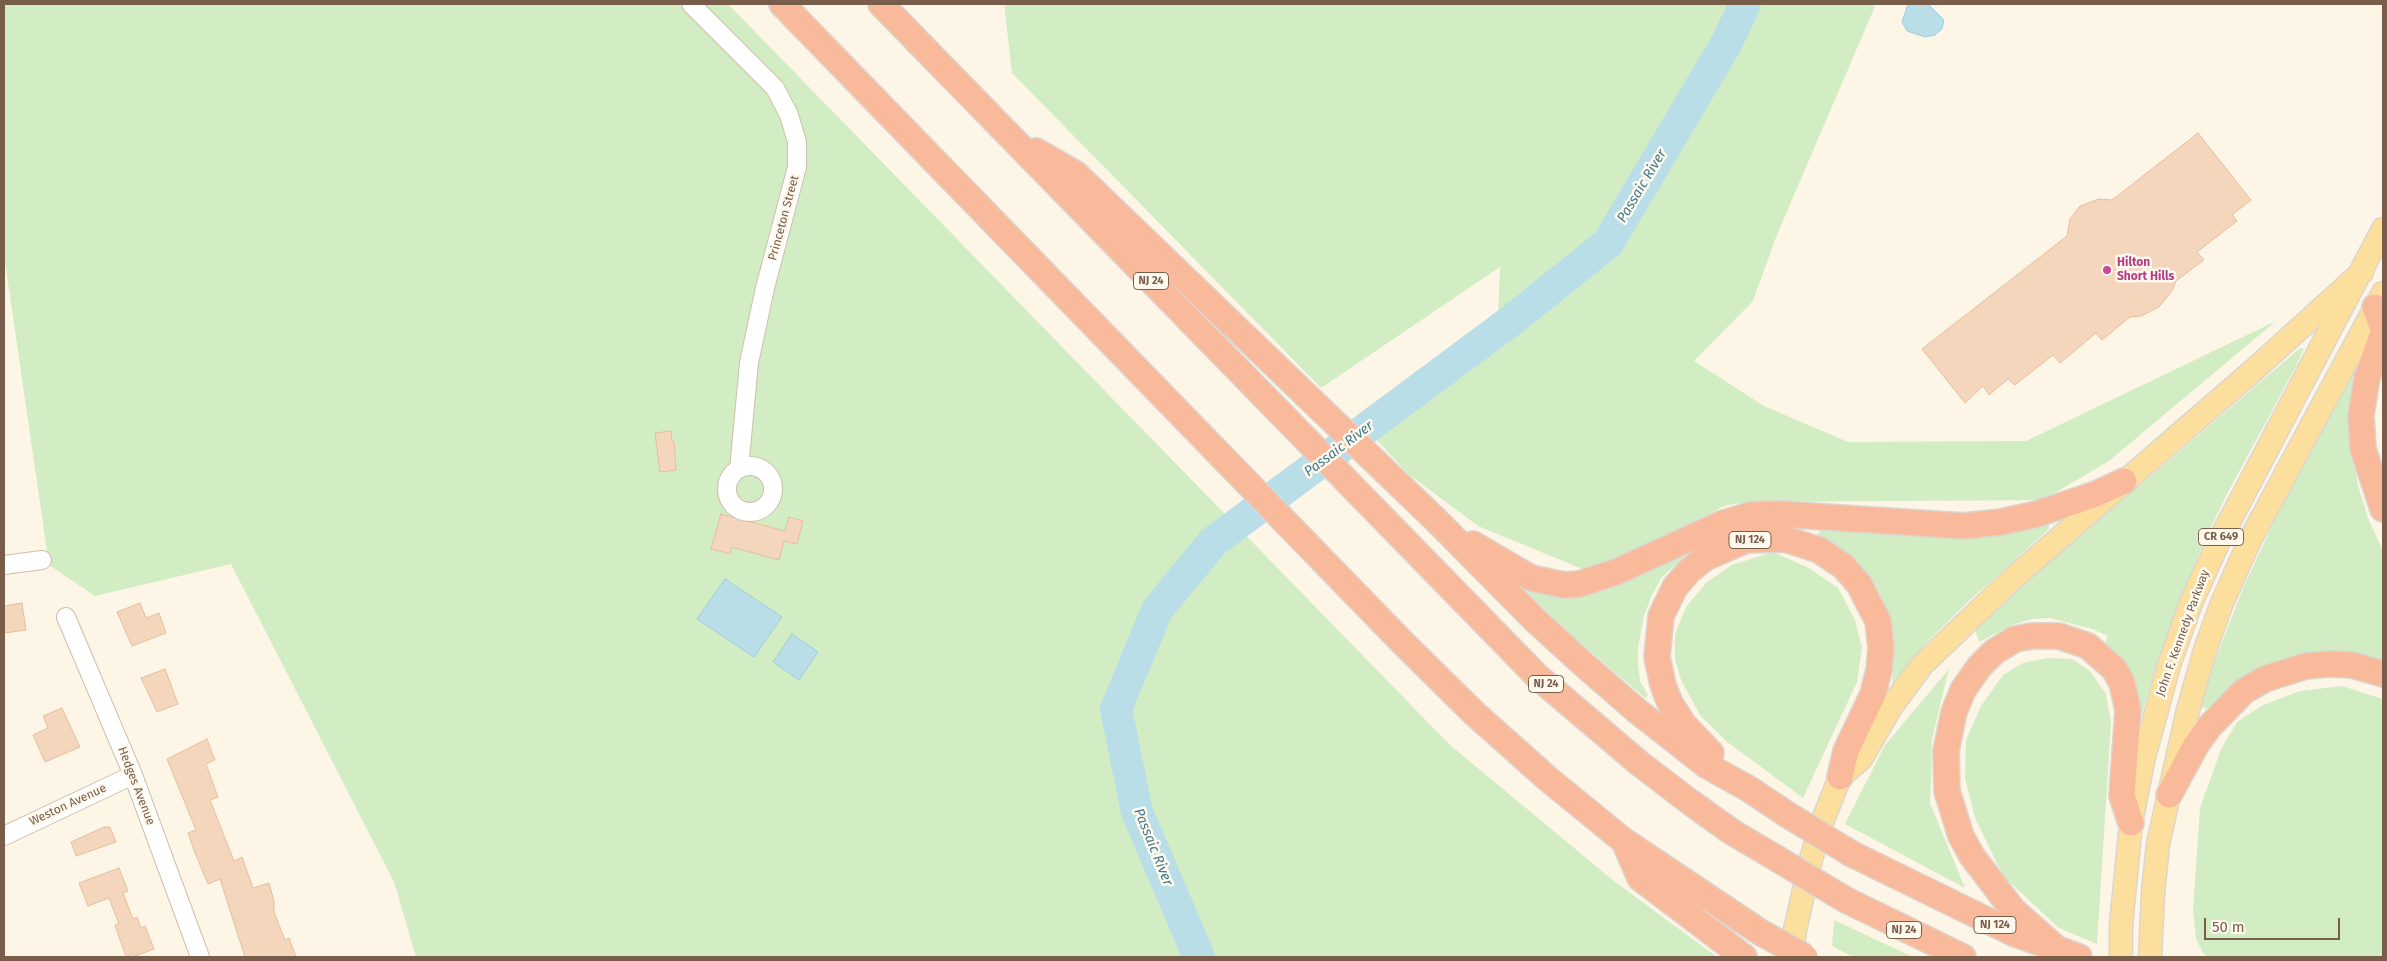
<!DOCTYPE html>
<html>
<head>
<meta charset="utf-8">
<style>
  body { margin:0 }
  #map { position:relative; width:2387px; height:961px; overflow:hidden; background:#fdf6e7; font-family:"Fira Sans",sans-serif }
  canvas { display:block }
  .frame { position:absolute; inset:0; border:5px solid #785d4a; pointer-events:none }
  .scale { position:absolute; left:2204px; top:918px; width:136px; height:22px; box-sizing:border-box; border:2px solid #785d4a; border-top:0; padding-left:6px; font-size:15px; line-height:18px; white-space:nowrap; color:#785d4a; -webkit-text-stroke:4px #fff9ee; paint-order:stroke }
</style>
</head>
<body>
<div id="map">
<canvas width="2387" height="961"></canvas>
<div class="frame"></div>
<div class="scale">50 m</div>
</div>
<script>
const context = document.querySelector('canvas').getContext('2d');
context.lineJoin = 'round';
function fill(path, color) {
  context.fillStyle = color;
  context.fill(path, 'evenodd');
}
function poly(rows) {
  const path = new Path2D();
  for (const r of rows) {
    if (r.length === 3) {
      path.moveTo(r[0] + r[2], r[1]);
      path.arc(r[0], r[1], r[2], 0, 2 * Math.PI);
      continue;
    }
    path.moveTo(r[0], r[1]);
    for (let i = 2; i < r.length; i += 2) path.lineTo(r[i], r[i + 1]);
  }
  return path;
}
function strokePath(path, color, width, dash) {
  context.strokeStyle = color;
  context.lineWidth = width;
  context.lineCap = dash ? 'butt' : 'round';
  context.setLineDash(dash || []);
  context.stroke(path);
}
function label(font, color, halo, rows, align = 'center') {
  context.font = font + ' "Fira Sans",sans-serif';
  context.lineWidth = 5;
  context.setLineDash([]);
  context.textBaseline = 'middle';
  context.strokeStyle = halo;
  context.fillStyle = color;
  for (const [text, x, y, turn = 0] of rows) {
    context.save();
    context.translate(x, y);
    context.rotate((+turn || 0) * Math.PI / 180);
    context.textAlign = isNaN(turn) ? turn : align;
    if (halo) context.strokeText(text, 0, 0);
    context.fillText(text, 0, 0);
    context.restore();
  }
}
const green = poly([
  [4,4,728,4,1450,745,1614,881,1717,957,416,957,394,882,231,564,95,596,49,565,4,255],
  [1004,4,1876,4,1776,237,1753,301,1694,361,1764,406,1848,442,2026,441,2276,321,2109,461,2043,500,1747,502,1724,506,1671,534,1587,571,1478,526,1407,473,1376,439,1497,342,1500,267,1321,388,1012,73],
  [2300,348,2304,349,2294,370,2227,494,2204,542,2183,592,2158,661,2142,714,2137,713,2136,688,2129,670,2105,642,2108,636,2092,629,2050,618,2032,619,2012,625,1979,642,1974,627],
  [2362,358,2353,451,2358,486,2368,518,2383,551,2383,663,2239,683,2206,709,2201,706,2209,675,2244,586,2276,517],
  [2045,524,2049,524,2049,529,1970,600,1928,641,1892,685,1894,655,1892,628,1885,605,1876,586,1863,569,1841,550,1817,535,1822,529,1905,535,1973,536],
  [1773,552,1809,568,1838,588,1855,620,1862,648,1857,682,1803,798,1726,741,1700,715,1681,680,1675,659,1675,634,1686,607,1707,582,1732,565],
  [1680,554,1684,557,1662,577,1651,597,1644,616,1638,648,1638,663,1640,681,1648,695,1645,698,1579,642,1525,591,1528,587,1577,596,1591,594,1608,588],
  [2047,658,2072,659,2090,671,2106,694,2111,723,2097,944,2059,928,2003,876,1975,818,1965,778,1966,740,1981,706,2003,675,2023,663],
  [1949,669,1932,739,1930,803,1965,888,1845,824,1885,745],
  [2342,686,2383,699,2383,957,2208,957,2203,953,2196,939,2193,911,2200,808,2221,749,2237,722,2263,705,2300,691],
  [1834,920,1913,957,1853,957,1832,946]
]);
const water = poly([
  [1908,4,1928,4,1944,20,1942,29,1935,35,1925,37,1907,31,1902,22,1908,4],
  [725,579,782,617,754,657,697,619,725,579],
  [792,634,818,652,799,680,773,662,792,634]
]);
const river = poly([
  [1199,957,1137,812,1116,709,1157,610,1213,542,1512,320,1608,243,1726,44,1745,4]
]);
const building = poly([
  [2198,133,2251,200,2232,215,2237,221,2197,252,2204,260,2176,281,2172,291,2159,307,2141,316,2130,317,2102,340,2096,333,2060,363,2053,355,2015,385,2008,379,1989,395,1983,386,1965,403,1922,349,2067,236,2070,219,2080,206,2099,199,2112,200,2198,133],
  [671,431,672,441,674,441,676,470,660,472,655,433,671,431],
  [721,514,785,531,789,517,803,521,797,544,784,541,779,560,732,547,730,554,711,549,721,514],
  [22,603,26,630,4,633,4,606,22,603],
  [140,603,146,618,159,613,166,633,132,646,117,612,140,603],
  [165,669,178,704,157,712,141,678,165,669],
  [62,708,80,747,45,762,33,735,48,728,43,716,62,708],
  [207,739,215,760,206,764,218,797,210,800,234,861,242,857,253,888,269,883,274,901,274,912,285,940,289,938,296,957,245,957,220,879,208,884,195,853,188,833,196,830,167,759,207,739],
  [104,827,110,827,116,842,76,856,71,842,104,827],
  [119,868,128,891,123,893,133,919,137,917,141,928,145,926,154,949,135,956,134,954,126,957,115,925,119,924,109,898,88,906,79,883,119,868]
]);
const minor = poly([
  [691,4,775,88,789,115,797,142,797,167,765,288,749,363,739,469],
  [750,489,23],
  [4,565,42,560],
  [66,617,133,775,200,957],
  [4,836,133,775]
]);
const major = poly([
  [1792,957,1795,930,1811,859,1823,820,1840,777,1861,759,1891,707,1922,665,2011,580,2256,368,2362,272],
  [2121,957,2121,925,2131,823,2143,761,2169,665,2191,603,2218,543,2383,229],
  [2150,957,2153,893,2158,844,2187,714,2205,650,2222,603,2249,542,2383,293]
]);
const highway = poly([
  [782,4,1403,643,1474,713,1548,779,1624,841,1760,932],
  [881,4,1539,678,1639,763,1690,802,1732,832,1776,858],
  [1036,151,1076,174,1437,521,1534,619,1582,663,1636,710,1706,765,1749,789,1788,815],
  [2375,307,2383,329],
  [2383,333,2367,378,2361,415,2363,449,2383,509],
  [1473,544,1531,578,1564,585,1579,584,1616,572,1721,524,1750,515,1780,514,1964,526,2001,522,2037,514,2096,494,2124,481],
  [1711,753,1684,725,1670,703,1663,685,1657,657,1661,616,1675,587,1689,571,1705,558,1746,540,1785,539,1819,550,1843,566,1859,584,1878,621,1881,648,1879,670,1873,694,1846,751,1840,777],
  [2169,795,2196,745,2209,727,2244,691,2265,679,2306,666,2330,664,2352,665,2383,674],
  [1624,841,1640,878,1744,957],
  [1852,854,2013,933,2079,957],
  [1846,900,1963,957],
  [2056,948,2013,910,1972,856,1961,836,1947,791,1946,751,1954,712,1963,690,1979,667,1994,652,2015,639,2032,636,2059,636,2088,646,2114,669,2122,683,2128,710,2122,796,2131,823]
]);
const highwayBridge = poly([
  [1788,815,1852,854],
  [1776,858,1846,900],
  [1760,932,1805,957]
]);
const markers = [
  [2107,270,5,"#d1479c"]
];
const shields = [
  [1151,281,35],
  [2221,537,45],
  [1750,540,42],
  [1546,684,35],
  [1995,925,42],
  [1904,930,35]
];
const shieldNames = [
  ["NJ 24",1151,281],
  ["CR 649",2221,537],
  ["NJ 124",1750,540],
  ["NJ 24",1546,684],
  ["NJ 124",1995,925],
  ["NJ 24",1904,930]
];
const streetNames = [
  ["Princeton Street",784,218,-75],
  ["John F. Kennedy Parkway",2183,633,-70],
  ["Hedges Avenue",136,786,69],
  ["Weston Avenue",68,805,-25]
];
const hotelNames = [
  ["Hilton",2117,263],
  ["Short Hills",2117,277]
];
const waterNames = [
  ["Passaic River",1642,186,-59],
  ["Passaic River",1339,449,-37],
  ["Passaic River",1153,847,68]
];
fill(green, '#d2ecc4');
fill(water, '#badee8');
strokePath(water, '#a0cdda', 1);
strokePath(river, '#badee8', 32);
fill(building, '#f4d6bd');
strokePath(building, '#e7bd9d', 1);
strokePath(minor, '#cfbeac', 20);
strokePath(major, '#dcd5d0', 25);
strokePath(highway, '#dcd5d0', 28);
strokePath(minor, '#fff', 18);
strokePath(major, '#fddf9d', 22);
strokePath(highway, '#f9ba9c', 25);
strokePath(highwayBridge, '#dcd5d0', 28, []);
strokePath(highwayBridge, '#f9ba9c', 25);
for (const [x, y, r, color] of markers) {
  const dot = new Path2D();
  dot.arc(x, y, r, 0, 2 * Math.PI);
  context.fillStyle = color;
  context.fill(dot);
  strokePath(dot, '#fff9ee', 2);
}
for (const [x, y, w] of shields) {
  const box = new Path2D();
  box.roundRect(x - w / 2, y - 8.5, w, 17, 4);
  context.fillStyle = '#fff9ee';
  context.fill(box);
  strokePath(box, '#785d4a', 1);
}
label('bold 11px', '#785d4a', null, shieldNames);
label('12px', '#785d4a', '#fff9ee', streetNames);
label('bold 12px', '#b23c85', '#fff9ee', hotelNames, 'left');
label('italic 14px', '#427b8c', '#fff9ee', waterNames);
</script>
</body>
</html>
